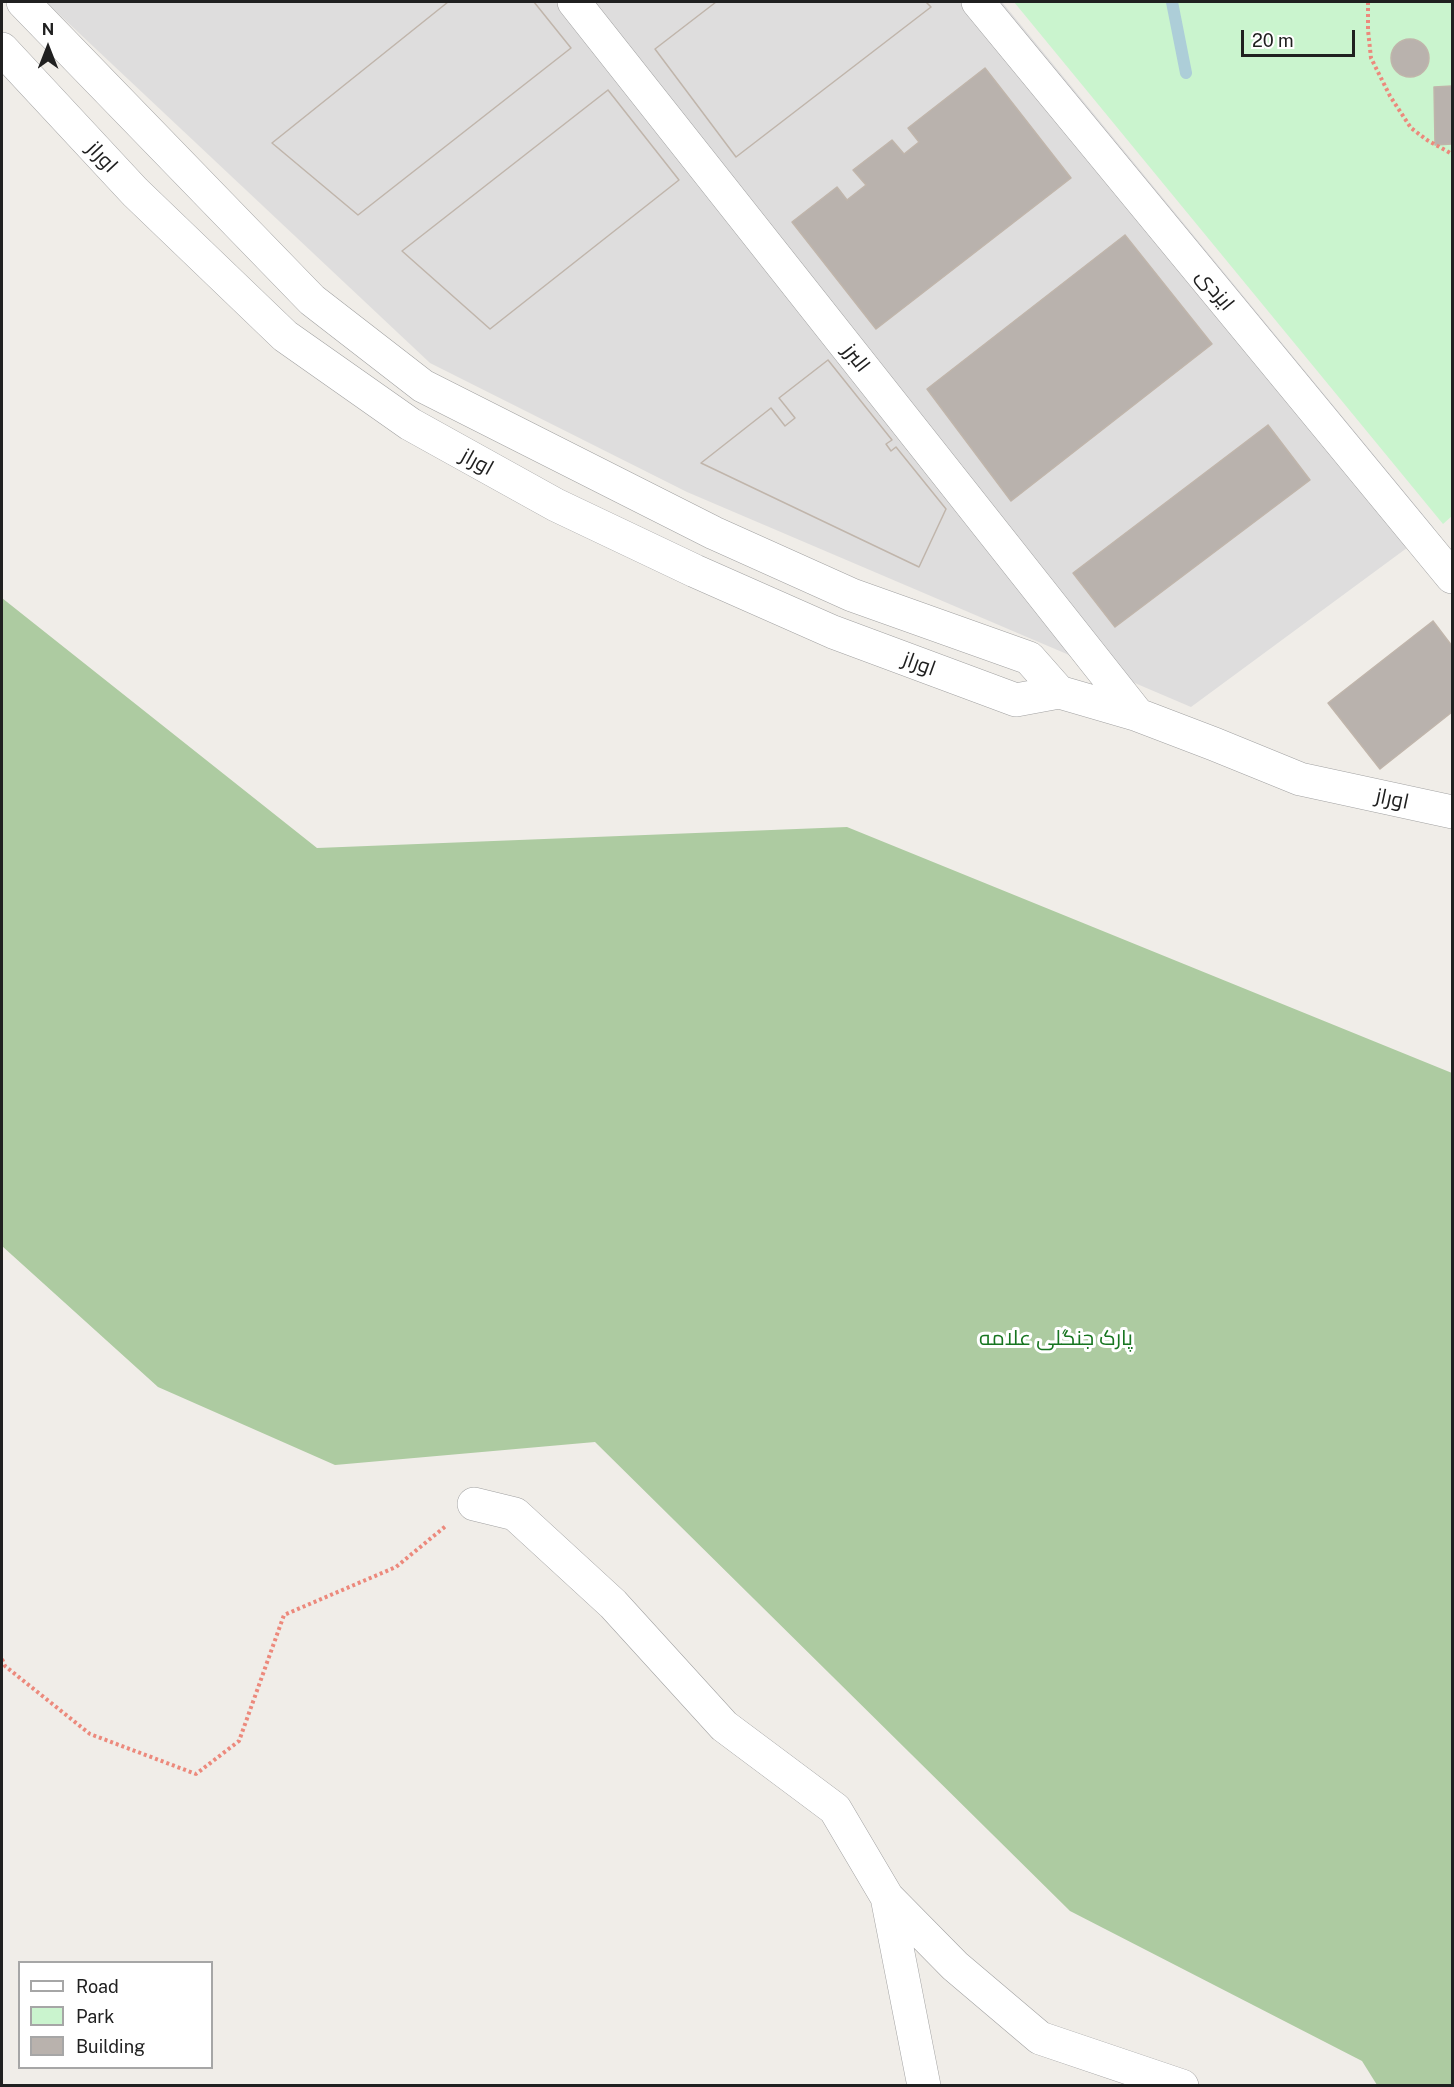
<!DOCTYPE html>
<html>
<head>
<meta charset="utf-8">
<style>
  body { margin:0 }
  #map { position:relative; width:1454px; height:2087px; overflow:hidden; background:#f0ede8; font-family:"Public Sans",sans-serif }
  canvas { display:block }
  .frame { position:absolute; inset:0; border:3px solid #202020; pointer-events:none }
  .legend { position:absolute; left:18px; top:1961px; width:195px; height:108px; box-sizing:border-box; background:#fff; border:2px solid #a6a6a6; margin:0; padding:8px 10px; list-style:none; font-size:18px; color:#202020 }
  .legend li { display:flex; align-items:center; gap:12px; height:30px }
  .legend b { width:30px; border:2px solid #a6a6a6 }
  .north { position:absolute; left:18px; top:18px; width:60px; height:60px; -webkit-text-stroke:4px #fff; paint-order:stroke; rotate:0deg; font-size:16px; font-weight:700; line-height:24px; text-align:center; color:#202020 }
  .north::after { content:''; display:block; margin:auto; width:21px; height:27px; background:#202020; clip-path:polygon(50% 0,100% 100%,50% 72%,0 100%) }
  .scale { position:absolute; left:1241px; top:30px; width:114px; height:27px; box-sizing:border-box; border:3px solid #202020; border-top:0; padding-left:8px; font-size:18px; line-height:21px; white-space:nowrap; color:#202020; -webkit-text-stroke:4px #fff; paint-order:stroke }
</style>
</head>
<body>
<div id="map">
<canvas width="1454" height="2087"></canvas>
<div class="frame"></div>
<ul class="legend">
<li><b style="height:8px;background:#fff"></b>Road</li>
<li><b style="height:16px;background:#caf4ce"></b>Park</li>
<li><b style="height:16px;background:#b9b2ad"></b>Building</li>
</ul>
<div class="north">N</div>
<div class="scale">20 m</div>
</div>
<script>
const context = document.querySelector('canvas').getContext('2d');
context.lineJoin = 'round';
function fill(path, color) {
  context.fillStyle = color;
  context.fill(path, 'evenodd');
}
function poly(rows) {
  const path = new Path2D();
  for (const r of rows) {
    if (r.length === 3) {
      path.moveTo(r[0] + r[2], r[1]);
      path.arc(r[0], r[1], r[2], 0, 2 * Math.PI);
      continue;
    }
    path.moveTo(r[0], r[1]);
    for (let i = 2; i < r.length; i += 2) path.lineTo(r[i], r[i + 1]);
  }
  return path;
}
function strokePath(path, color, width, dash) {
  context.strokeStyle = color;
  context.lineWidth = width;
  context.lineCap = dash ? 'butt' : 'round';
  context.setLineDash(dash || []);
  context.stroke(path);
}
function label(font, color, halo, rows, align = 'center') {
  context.font = font + ' "Public Sans",Cairo,sans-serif';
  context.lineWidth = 6;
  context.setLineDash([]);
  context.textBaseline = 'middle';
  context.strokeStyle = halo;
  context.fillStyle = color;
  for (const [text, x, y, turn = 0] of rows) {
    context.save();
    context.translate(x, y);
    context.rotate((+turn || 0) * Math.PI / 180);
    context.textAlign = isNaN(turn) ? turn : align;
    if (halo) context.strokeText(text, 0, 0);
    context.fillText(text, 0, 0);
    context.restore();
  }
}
const residential = poly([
  [46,2,1002,2,1434,528,1191,707,687,492,430,363]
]);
const forest = poly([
  [2,598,317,848,847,827,1452,1073,1452,2085,1377,2085,1362,2061,1070,1911,595,1442,335,1465,158,1387,2,1246]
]);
const park = poly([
  [1014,2,1452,2,1452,516,1443,524]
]);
const stream = poly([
  [1172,2,1186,73]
]);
const building = poly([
  [448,2,534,2,571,48,358,215,272,143,448,2],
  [448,2,534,2,571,48,358,215,272,143,448,2],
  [716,2,926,2,931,7,736,157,655,49,716,2],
  [716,2,926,2,931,7,736,157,655,49,716,2],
  [1410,58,19],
  [985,68,1071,178,876,329,792,222,837,187,847,200,866,185,853,170,892,140,904,154,919,142,908,128,985,68],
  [1452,86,1452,144,1435,145,1434,87,1452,86],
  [608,90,679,180,490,329,402,251,608,90],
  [608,90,679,180,490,329,402,251,608,90],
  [1125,235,1212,344,1011,501,927,389,1125,235],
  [828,360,892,440,886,444,891,451,896,447,946,509,919,567,701,463,771,408,785,426,795,418,779,398,828,360],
  [828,360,892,440,886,444,891,451,896,447,946,509,919,567,701,463,771,408,785,426,795,418,779,398,828,360],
  [1268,425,1310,480,1115,627,1073,573,1268,425],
  [1433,621,1452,646,1452,712,1380,769,1328,703,1433,621]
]);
const path = poly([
  [1368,2,1368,30,1371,58,1390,96,1411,128,1427,140,1452,154],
  [2,1659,5,1666,90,1734,196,1774,239,1741,284,1615,396,1567,447,1525]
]);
const street = poly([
  [23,2,312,300,423,386,714,533,852,595,1029,658,1059,692],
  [574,2,1138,715],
  [978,2,1452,577],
  [2,49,135,192,285,336,410,424,556,505,695,571,833,632,1016,700,1059,692,1138,715,1214,744,1300,779,1452,812],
  [474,1504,515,1514,613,1604,724,1726,835,1809,887,1897,924,2086],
  [887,1897,955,1966,1040,2038,1182,2086]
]);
const streetNames = [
  ["اوراز",102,157,47],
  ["ایزدی",1215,290,51],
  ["البرز",856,358,52],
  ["اوراز",477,462,29],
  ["اوراز",919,664,20],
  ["اوراز",1392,799,12]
];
const parkNames = [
  ["پارک جنگلی علامه",1056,1339]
];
fill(residential, '#dedddd');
fill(forest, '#adcba1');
fill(park, '#caf4ce');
strokePath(stream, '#adced8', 12);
fill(building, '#b9b2ad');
strokePath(building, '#c0b5ab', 1.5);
strokePath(street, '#a1a1a1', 34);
strokePath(path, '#ec897c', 4, [3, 3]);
strokePath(street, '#fff', 33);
label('21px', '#202020', '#fff', streetNames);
label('21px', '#177520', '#fff', parkNames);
</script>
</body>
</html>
